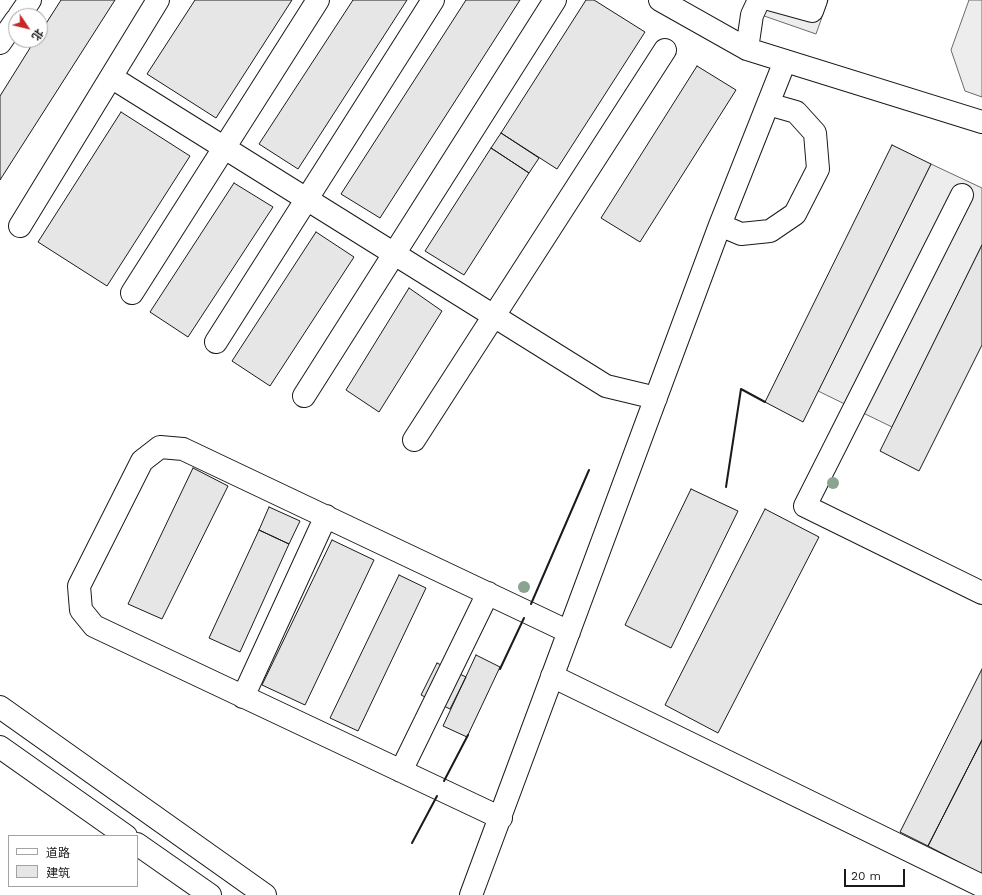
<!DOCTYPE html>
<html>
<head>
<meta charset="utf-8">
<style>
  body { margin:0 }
  #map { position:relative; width:982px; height:895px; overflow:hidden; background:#fff; font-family:"Work Sans","Noto Sans SC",sans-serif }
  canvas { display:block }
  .legend { position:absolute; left:8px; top:835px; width:130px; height:52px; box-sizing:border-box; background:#fff; border:1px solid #a3a3a3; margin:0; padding:5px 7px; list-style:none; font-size:12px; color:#1a1a1a }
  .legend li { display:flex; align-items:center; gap:8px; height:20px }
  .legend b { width:20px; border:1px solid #a3a3a3 }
  .north { position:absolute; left:8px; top:8px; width:40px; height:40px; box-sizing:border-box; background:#fff; border:1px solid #a3a3a3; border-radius:50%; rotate:125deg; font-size:11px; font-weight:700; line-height:16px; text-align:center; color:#1a1a1a }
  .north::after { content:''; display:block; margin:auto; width:14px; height:18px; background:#c62828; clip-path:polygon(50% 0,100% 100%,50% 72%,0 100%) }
  .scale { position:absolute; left:844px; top:869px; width:61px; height:18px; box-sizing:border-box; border:2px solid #1a1a1a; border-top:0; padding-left:5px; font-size:12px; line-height:14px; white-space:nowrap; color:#1a1a1a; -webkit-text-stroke:3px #fff; paint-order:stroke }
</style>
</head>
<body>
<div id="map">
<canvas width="982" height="895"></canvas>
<ul class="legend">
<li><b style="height:5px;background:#fff"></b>道路</li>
<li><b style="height:11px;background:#e6e6e6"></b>建筑</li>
</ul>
<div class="north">北</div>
<div class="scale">20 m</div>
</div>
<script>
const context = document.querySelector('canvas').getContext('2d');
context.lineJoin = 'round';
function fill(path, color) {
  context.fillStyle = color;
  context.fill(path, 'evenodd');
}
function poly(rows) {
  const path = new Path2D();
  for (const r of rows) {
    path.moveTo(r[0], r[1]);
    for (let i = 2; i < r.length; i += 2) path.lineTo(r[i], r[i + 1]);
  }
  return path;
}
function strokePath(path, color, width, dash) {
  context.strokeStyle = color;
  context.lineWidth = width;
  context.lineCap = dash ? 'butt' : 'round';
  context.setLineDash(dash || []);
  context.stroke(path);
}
const built = poly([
  [747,0,828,0,816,34,744,9,747,0],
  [969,0,982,0,982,97,965,91,951,50,969,0],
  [931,164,982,188,982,245,892,427,818,391,931,164]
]);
const building = poly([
  [61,0,115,0,0,180,0,96,35,40,40,40,40,33,61,0],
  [195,0,292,0,216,118,147,74,195,0],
  [353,0,407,0,298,169,259,144,353,0],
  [466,0,520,0,380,218,341,194,466,0],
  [586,0,594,0,645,32,557,169,501,133,586,0],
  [697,66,736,90,640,242,601,218,697,66],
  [121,112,190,156,107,286,38,242,121,112],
  [501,133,539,158,529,173,491,148,501,133],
  [892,145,931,164,803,422,765,402,892,145],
  [491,148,529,173,464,275,425,251,491,148],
  [234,183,273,207,188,337,150,312,234,183],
  [316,232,354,257,270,386,232,361,316,232],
  [982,245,982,345,919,471,880,451,982,245],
  [409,288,442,311,379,412,346,390,409,288],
  [193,468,228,486,162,619,128,604,193,468],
  [691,489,738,511,671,648,625,625,691,489],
  [269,507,300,521,289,544,259,530,269,507],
  [765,509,819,537,718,733,665,705,765,509],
  [259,530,289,544,240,652,209,638,259,530],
  [332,540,374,560,305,705,262,685,332,540],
  [399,575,426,588,358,731,330,718,399,575],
  [476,655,500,667,467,737,443,726,476,655],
  [437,663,466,677,450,709,421,695,437,663],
  [982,669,982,740,928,846,900,832,982,669],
  [982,740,982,874,928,846,982,740]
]);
const minor = poly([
  [660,0,747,49,982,122],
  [772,0,812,11,816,0],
  [19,16,30,0],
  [0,43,16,20],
  [747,49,752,15,759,0],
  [111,77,606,386,656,398],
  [962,195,805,506,982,593],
  [720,225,741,234,770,231,795,214,818,169,815,133,796,112,768,104],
  [20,226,158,0],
  [132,293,318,0],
  [216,342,433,0],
  [304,396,555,0],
  [414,440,665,50],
  [552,676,982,886],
  [243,697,326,516],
  [401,771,488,593],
  [501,818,94,626,81,610,79,586,142,461,160,447,183,449,569,632],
  [471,895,720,225,785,61]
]);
const highway = poly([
  [0,707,265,895],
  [0,747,126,836],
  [137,844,210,895]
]);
const wall = poly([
  [726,487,741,389,765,402],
  [531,604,589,470],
  [500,669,524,618],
  [444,781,468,735],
  [412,843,437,796]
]);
const trees = [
  [833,483],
  [524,587]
];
fill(built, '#ededed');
strokePath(built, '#6a6a6a', 1);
fill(building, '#e6e6e6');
strokePath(building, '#1a1a1a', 1);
strokePath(minor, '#1a1a1a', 24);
strokePath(highway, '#1a1a1a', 24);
strokePath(minor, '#fff', 22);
strokePath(highway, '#fff', 22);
strokePath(wall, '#1a1a1a', 2);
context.fillStyle = '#8aa48f';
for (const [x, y] of trees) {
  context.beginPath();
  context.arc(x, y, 6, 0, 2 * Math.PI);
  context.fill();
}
</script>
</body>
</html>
